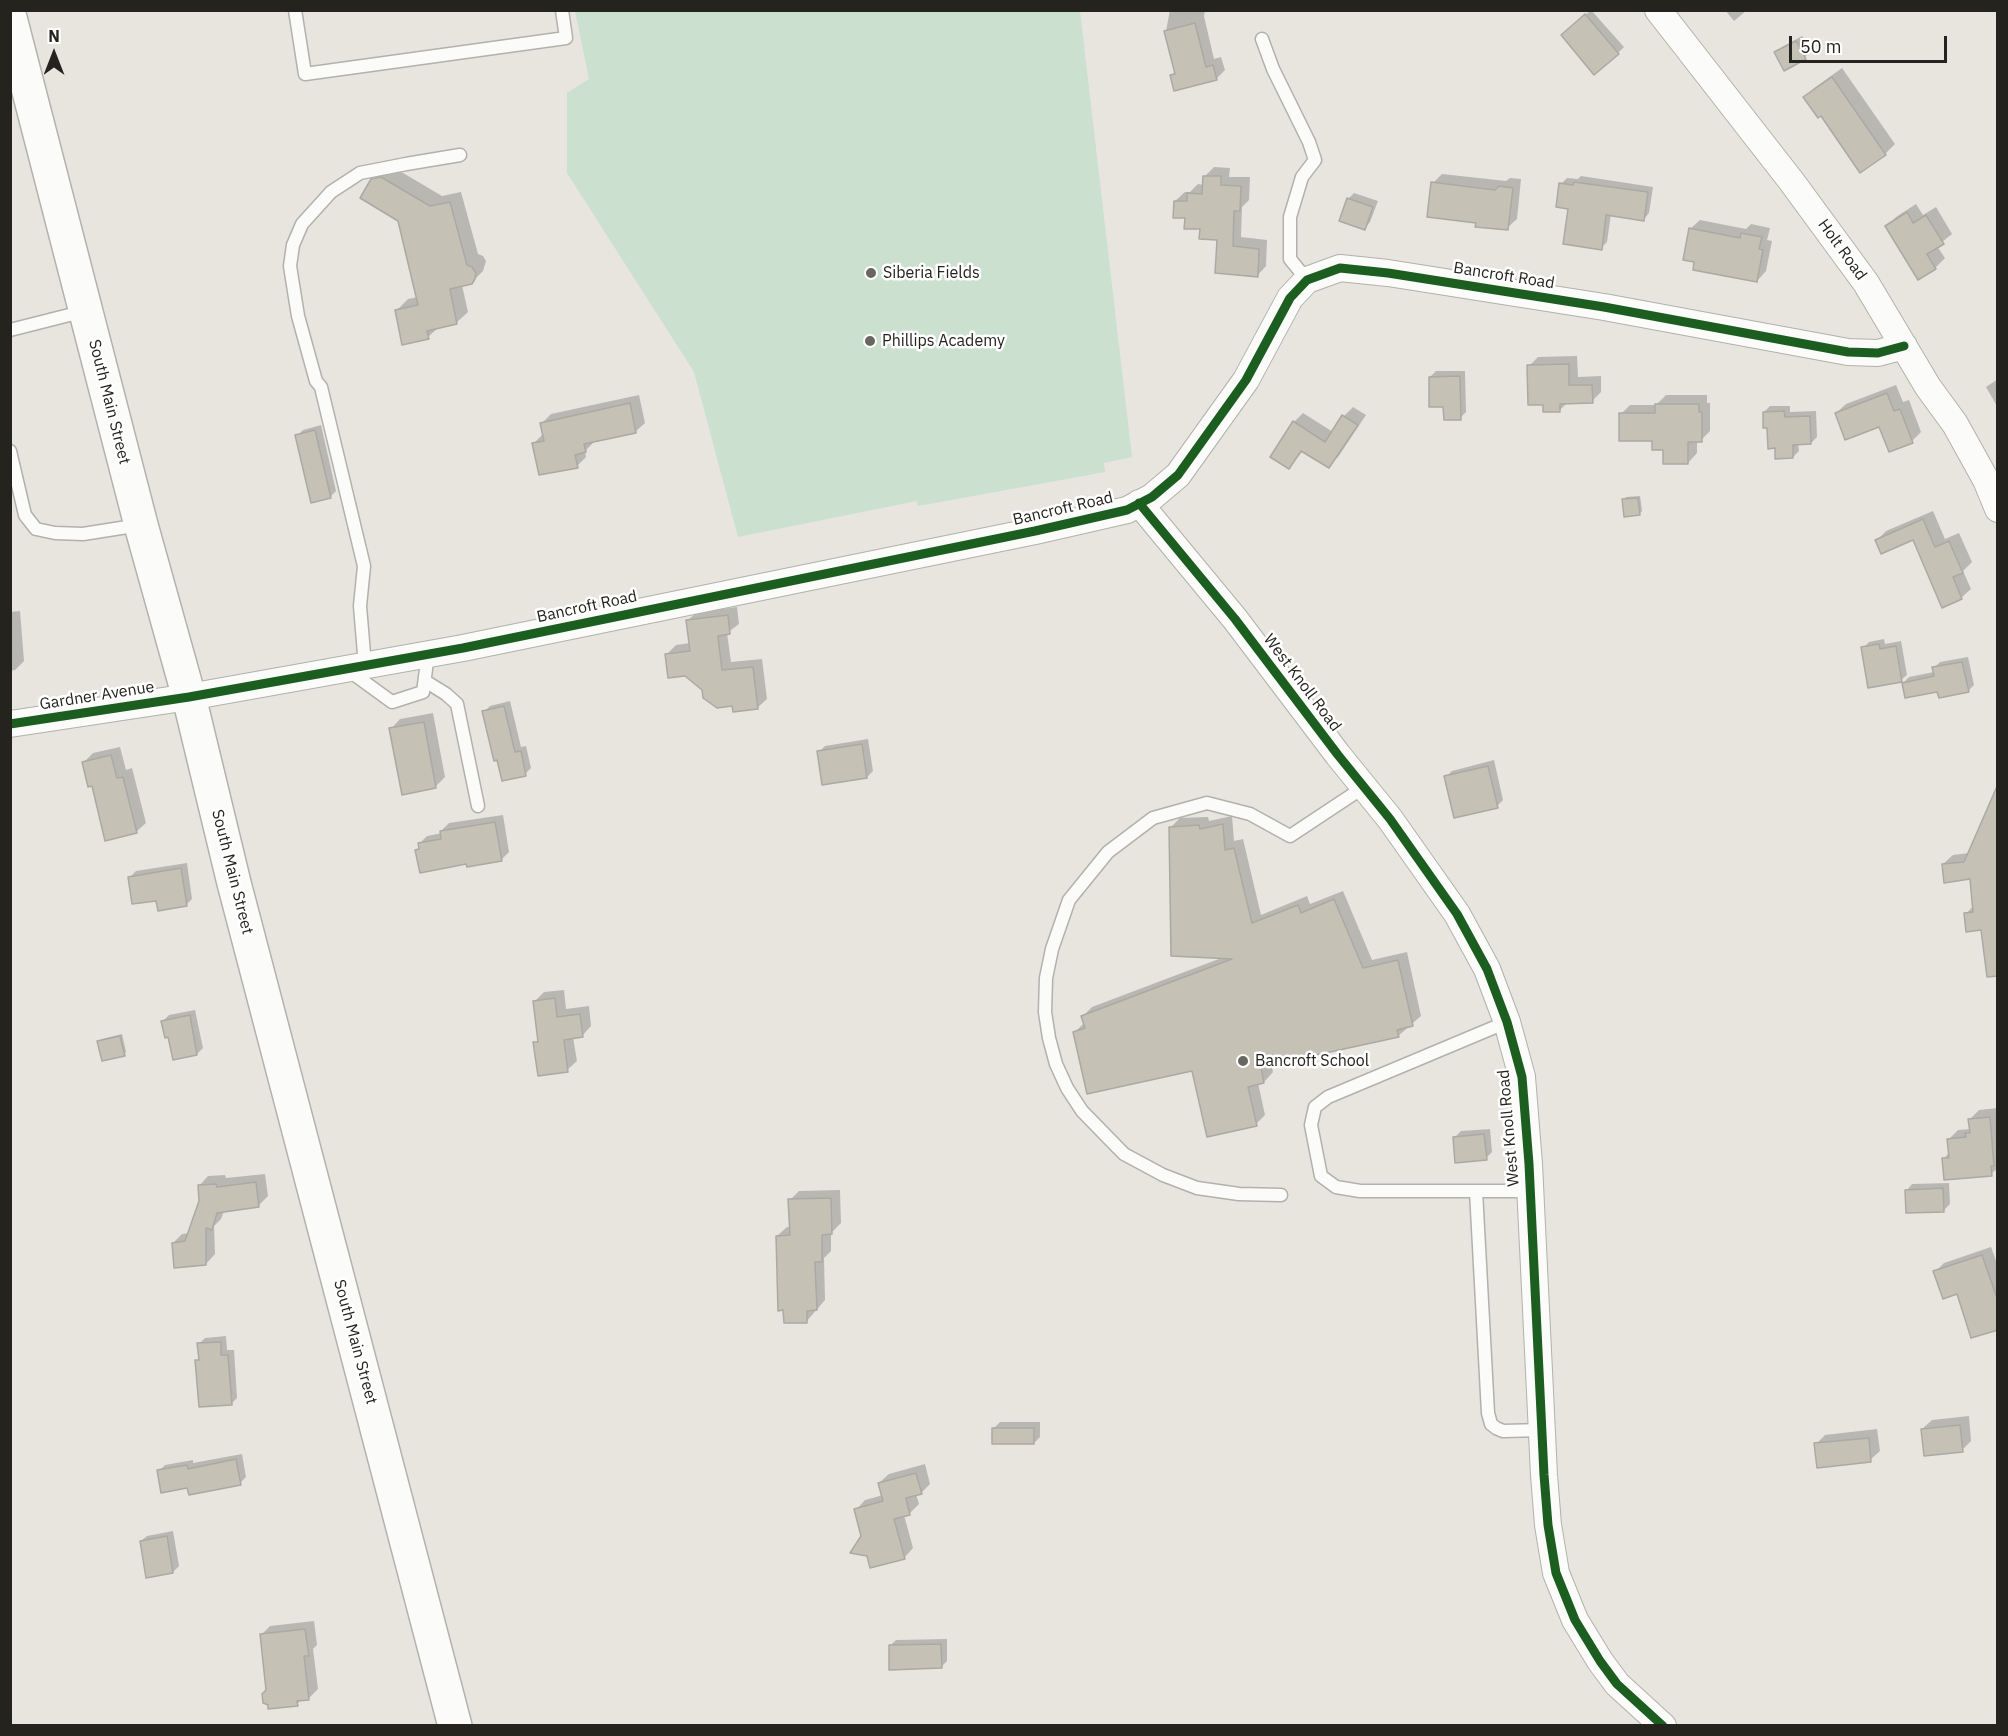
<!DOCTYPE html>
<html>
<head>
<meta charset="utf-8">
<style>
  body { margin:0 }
  #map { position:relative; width:2008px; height:1736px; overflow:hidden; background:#e7e5de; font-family:"IBM Plex Sans",sans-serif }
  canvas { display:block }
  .frame { position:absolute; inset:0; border:12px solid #25231e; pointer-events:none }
  .north { position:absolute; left:24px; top:24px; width:60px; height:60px; -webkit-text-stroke:4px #fff; paint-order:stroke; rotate:0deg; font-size:16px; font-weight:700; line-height:24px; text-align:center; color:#25231e }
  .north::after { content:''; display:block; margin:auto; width:21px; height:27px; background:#25231e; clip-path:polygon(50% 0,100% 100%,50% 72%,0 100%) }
  .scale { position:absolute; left:1789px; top:36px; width:158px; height:27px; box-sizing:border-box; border:3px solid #25231e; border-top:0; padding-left:8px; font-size:18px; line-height:21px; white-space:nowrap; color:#25231e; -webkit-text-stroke:4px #fff; paint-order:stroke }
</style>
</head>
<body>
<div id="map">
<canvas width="2008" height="1736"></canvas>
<div class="frame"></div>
<div class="north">N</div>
<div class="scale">50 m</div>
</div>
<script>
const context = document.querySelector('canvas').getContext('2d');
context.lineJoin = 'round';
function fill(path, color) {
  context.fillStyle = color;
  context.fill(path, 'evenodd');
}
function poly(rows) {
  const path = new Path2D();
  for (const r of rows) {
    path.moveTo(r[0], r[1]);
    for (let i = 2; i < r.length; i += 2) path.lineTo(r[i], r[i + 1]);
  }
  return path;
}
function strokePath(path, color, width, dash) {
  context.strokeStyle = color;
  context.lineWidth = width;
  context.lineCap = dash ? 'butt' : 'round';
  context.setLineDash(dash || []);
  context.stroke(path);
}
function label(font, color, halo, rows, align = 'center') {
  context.font = font + ' "IBM Plex Sans",sans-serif';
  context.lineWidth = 5;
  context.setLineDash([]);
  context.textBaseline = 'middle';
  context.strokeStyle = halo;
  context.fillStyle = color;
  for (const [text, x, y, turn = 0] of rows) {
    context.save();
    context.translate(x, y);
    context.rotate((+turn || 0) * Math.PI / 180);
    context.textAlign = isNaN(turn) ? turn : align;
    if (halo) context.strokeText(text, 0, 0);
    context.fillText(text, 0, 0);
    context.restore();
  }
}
const green = poly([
  [575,11,1080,11,1132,457,1104,463,1105,472,918,506,917,501,738,537,694,372,567,173,567,93,589,79]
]);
const shadow = poly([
  [1170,10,1205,10,1204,16,1214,59,1221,57,1225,70,1216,79,1171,75,1176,71,1166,31],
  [1591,10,1624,47,1618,53,1569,30],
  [1725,10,1747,10,1734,21],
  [1802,36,1811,51,1805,57,1776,53,1782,47],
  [1842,68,1895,144,1885,154,1861,171,1821,114,1805,97,1814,88],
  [393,167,442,196,461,192,478,254,483,256,486,261,483,271,471,283,462,285,468,312,456,323,439,327,428,337,396,311,408,299,418,297,400,220,373,180,384,168],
  [1214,167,1230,168,1229,177,1250,177,1249,200,1242,207,1241,237,1267,240,1266,266,1257,276,1218,238,1186,217,1175,201,1185,192,1190,192,1198,184,1204,185,1205,176],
  [1442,174,1506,181,1510,178,1521,179,1517,219,1507,228,1478,221,1433,183],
  [1581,176,1653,187,1649,213,1644,219,1611,214,1607,242,1601,248,1569,207,1561,184,1567,178,1578,179],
  [1354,193,1378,201,1370,222,1365,228,1348,199],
  [1916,204,1923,215,1936,207,1952,234,1937,246,1945,258,1935,268,1918,278,1887,226,1896,217],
  [1700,220,1746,229,1751,224,1770,228,1767,240,1772,241,1766,271,1757,281,1696,260,1690,229],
  [1577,356,1578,377,1601,376,1601,392,1592,401,1568,402,1560,410,1545,404,1529,366,1538,357],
  [1436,371,1465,371,1466,412,1460,418,1430,377],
  [1998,379,1998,408,1986,387],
  [1896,385,1903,402,1909,400,1921,432,1912,441,1880,425,1836,413,1846,404],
  [639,395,645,423,635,432,594,442,585,451,586,457,577,466,534,443,544,433,542,423,551,414],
  [1666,395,1707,395,1707,403,1710,403,1710,431,1701,440,1697,440,1697,453,1688,463,1664,449,1621,414,1630,405,1656,405],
  [1770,406,1790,406,1790,412,1816,411,1817,437,1811,443,1798,443,1799,451,1793,457,1776,447,1764,412],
  [1353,407,1366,415,1338,457,1328,466,1303,451,1289,467,1294,422,1303,413,1333,432,1344,416],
  [321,425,336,491,330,497,297,436,303,430],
  [10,466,17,489,10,496],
  [1640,496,1642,511,1639,514,1624,500,1626,497],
  [1933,511,1945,539,1959,533,1972,562,1963,571,1971,589,1961,598,1914,538,1877,540,1886,531],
  [737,607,739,624,727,633,731,662,762,659,767,699,757,708,733,704,703,690,667,654,676,645,690,643,687,621,697,612],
  [20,611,24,661,15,670,10,671,10,612],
  [1884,639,1885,644,1901,641,1907,675,1901,680,1863,648,1869,642],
  [1968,657,1974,685,1968,691,1938,690,1903,683,1909,677,1934,672,1934,668,1940,662],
  [510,701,521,747,526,746,531,768,525,774,484,712,490,706],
  [433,713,445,777,436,786,391,729,400,719],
  [868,739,873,771,867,777,819,752,825,746],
  [120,747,126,770,132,768,146,823,136,832,93,784,83,763,93,753],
  [1494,760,1503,800,1497,806,1446,777,1452,771],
  [503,815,509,852,501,860,468,862,417,850,420,847,419,844,427,836,442,833,441,831,449,823],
  [1232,816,1234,841,1243,839,1261,915,1307,896,1310,904,1343,891,1372,960,1407,952,1421,1016,1398,1036,1271,1064,1273,1072,1264,1082,1258,1083,1265,1115,1256,1124,1193,1069,1075,1032,1085,1022,1083,1016,1092,1007,1224,957,1171,827,1180,818,1208,817,1209,821],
  [1969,853,1982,928,1966,914,1974,905,1972,878,1943,864,1953,855],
  [187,863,192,899,186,905,130,877,136,871],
  [564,990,566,1009,589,1006,591,1026,582,1036,573,1037,577,1061,567,1070,535,1043,540,1038,535,1001,544,992],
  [195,1010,203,1048,197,1054,170,1035,163,1021,169,1015],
  [122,1034,126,1052,124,1055,99,1041,102,1039],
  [1998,1108,1998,1168,1991,1174,1943,1159,1950,1152,1949,1139,1958,1130,1971,1129,1970,1119,1979,1110],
  [1490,1129,1492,1152,1486,1158,1455,1137,1461,1131],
  [265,1174,268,1196,259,1205,224,1211,221,1219,214,1226,215,1254,206,1264,173,1243,182,1234,190,1233,200,1201,199,1186,208,1176,225,1175,226,1178],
  [1949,1183,1950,1204,1944,1210,1907,1190,1912,1184],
  [840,1190,841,1223,831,1233,831,1251,824,1258,825,1300,806,1322,777,1236,787,1227,791,1227,790,1200,799,1191],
  [1991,1247,1998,1266,1998,1329,1935,1272,1944,1263],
  [226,1336,227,1350,234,1350,237,1398,231,1404,197,1361,200,1358,199,1344,205,1338],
  [1969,1416,1971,1441,1962,1450,1922,1429,1932,1420],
  [1000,1422,1040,1422,1040,1437,1034,1443,994,1428],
  [1877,1429,1880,1451,1870,1460,1816,1444,1825,1435],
  [242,1454,246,1477,240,1483,189,1486,159,1471,165,1465,193,1460,193,1463],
  [925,1464,930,1484,921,1493,916,1494,919,1504,910,1513,904,1515,913,1548,904,1558,862,1536,856,1510,865,1500,883,1495,879,1483,889,1474],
  [173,1531,179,1566,173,1572,141,1541,147,1536],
  [314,1621,317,1645,313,1649,318,1689,309,1698,302,1699,297,1704,267,1690,261,1635,270,1626],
  [947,1639,947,1661,941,1667,890,1646,896,1640]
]);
const building = poly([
  [1585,14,1619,54,1594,75,1561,35,1585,14],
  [1195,23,1206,67,1213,65,1217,80,1174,91,1170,75,1175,74,1164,31,1195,23],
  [1796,41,1806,59,1784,71,1774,52,1796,41],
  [1832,77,1886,155,1860,173,1821,116,1818,118,1803,97,1832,77],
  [1203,176,1221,176,1221,185,1241,186,1240,211,1234,211,1233,246,1259,249,1258,277,1215,273,1217,240,1199,239,1200,229,1184,229,1185,218,1173,218,1174,201,1187,201,1187,193,1202,194,1203,176],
  [381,177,430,206,450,202,467,265,472,267,476,273,475,279,472,284,450,289,457,324,427,331,429,339,402,345,395,310,418,305,398,221,360,198,371,179,381,177],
  [1431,182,1495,190,1499,186,1513,188,1508,230,1475,227,1476,223,1427,217,1431,182],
  [1574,182,1648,192,1644,221,1606,215,1602,250,1563,244,1568,209,1556,207,1559,183,1573,185,1574,182],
  [1347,198,1373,207,1365,230,1339,221,1347,198],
  [1907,212,1913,223,1926,215,1944,244,1927,254,1936,269,1918,280,1885,226,1907,212],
  [1689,228,1740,238,1741,233,1762,237,1759,249,1763,250,1757,282,1693,270,1694,262,1683,260,1689,228],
  [1569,364,1569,385,1592,385,1593,403,1560,404,1560,412,1543,412,1543,405,1528,405,1527,365,1569,364],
  [1460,376,1461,420,1444,420,1443,407,1429,407,1429,377,1460,376],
  [1887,393,1894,411,1900,409,1913,443,1889,452,1879,427,1845,440,1835,413,1887,393],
  [630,403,636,433,584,444,586,452,575,455,578,468,539,475,532,443,544,441,540,423,630,403],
  [1655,404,1699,404,1699,412,1702,412,1702,442,1688,442,1688,464,1663,464,1663,450,1652,450,1652,441,1619,441,1619,413,1655,413,1655,404],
  [1784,411,1785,417,1810,416,1811,444,1793,445,1793,458,1775,459,1775,448,1768,449,1767,428,1763,428,1763,412,1784,411],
  [1342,415,1358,425,1329,468,1301,451,1289,469,1270,457,1293,421,1325,442,1342,415],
  [315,430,331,498,311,503,295,435,315,430],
  [1638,498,1640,515,1624,517,1622,499,1638,498],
  [1923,519,1935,547,1949,541,1963,573,1953,577,1962,599,1942,608,1913,540,1881,554,1875,540,1923,519],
  [728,615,730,634,718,636,722,670,753,667,758,709,733,712,732,706,717,708,703,698,702,690,685,676,668,678,665,654,690,651,686,620,728,615],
  [1879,644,1880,649,1896,646,1902,682,1868,688,1861,647,1879,644],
  [1962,662,1969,692,1939,698,1937,692,1905,698,1902,683,1934,676,1932,667,1962,662],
  [504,706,515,752,521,751,526,776,502,781,497,760,494,761,482,711,504,706],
  [424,722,436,788,402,795,389,728,424,722],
  [862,744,867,778,822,785,817,751,862,744],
  [111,755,117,778,123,777,137,833,105,841,92,786,88,787,82,762,111,755],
  [1488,766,1498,808,1454,818,1444,776,1488,766],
  [1998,784,1998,976,1987,977,1981,930,1966,932,1964,913,1973,912,1970,879,1944,883,1942,864,1964,862,1998,784],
  [495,822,502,861,467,867,466,864,420,873,415,850,419,849,418,843,441,839,440,831,495,822],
  [1223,824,1225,850,1234,848,1252,923,1298,905,1301,913,1334,899,1363,968,1398,960,1413,1026,1397,1030,1399,1037,1261,1067,1264,1083,1248,1087,1257,1126,1207,1137,1192,1071,1087,1094,1073,1032,1085,1028,1081,1016,1232,959,1171,956,1169,827,1199,825,1200,829,1223,824],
  [181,868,187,906,158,911,156,901,132,904,128,877,181,868],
  [555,998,557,1017,580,1014,583,1037,564,1040,568,1072,538,1076,533,1042,538,1042,533,1001,555,998],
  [190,1015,197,1055,173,1060,168,1037,165,1038,161,1021,190,1015],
  [120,1036,125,1056,102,1061,97,1041,120,1036],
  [1990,1117,1994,1166,1991,1166,1992,1176,1944,1180,1942,1158,1949,1158,1947,1139,1966,1137,1965,1133,1970,1133,1968,1119,1990,1117],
  [1484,1134,1487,1160,1455,1163,1453,1137,1484,1134],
  [256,1182,259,1207,217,1213,212,1230,206,1228,206,1265,174,1268,172,1243,185,1241,199,1201,198,1185,216,1184,217,1187,256,1182],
  [1943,1188,1944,1212,1906,1213,1905,1190,1943,1188],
  [831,1198,832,1234,822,1235,822,1262,815,1262,817,1310,807,1311,807,1323,784,1323,783,1310,778,1311,776,1236,790,1235,788,1199,831,1198],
  [1982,1255,1998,1301,1998,1330,1971,1338,1957,1294,1943,1299,1933,1271,1982,1255],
  [221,1342,221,1355,228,1355,232,1405,199,1407,195,1360,199,1360,197,1343,221,1342],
  [1960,1425,1963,1452,1924,1456,1921,1429,1960,1425],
  [992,1428,1034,1428,1034,1444,992,1444,992,1428],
  [1869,1438,1871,1462,1817,1468,1814,1443,1869,1438],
  [236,1459,241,1485,189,1495,187,1488,161,1493,157,1470,187,1465,188,1469,236,1459],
  [916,1473,922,1494,906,1498,910,1515,894,1519,905,1559,870,1568,867,1556,850,1553,861,1536,854,1509,883,1501,878,1483,916,1473],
  [167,1536,173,1573,146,1578,140,1541,167,1536],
  [305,1629,309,1656,304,1656,309,1700,297,1701,298,1706,268,1709,268,1705,263,1703,262,1694,266,1690,260,1634,305,1629],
  [941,1644,942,1668,889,1670,889,1645,941,1644]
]);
const service = poly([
  [295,10,305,74,566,38,562,10],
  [1262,39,1273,69,1309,142,1315,160,1302,177,1290,217,1290,259,1307,280],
  [10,330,85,311],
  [10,451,25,515,36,529,55,533,83,534,140,525],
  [365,666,360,606,364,566,321,387,316,381,298,316,290,266,293,245,302,224,331,192,360,173,406,164,460,155],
  [348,670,392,702,423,692,428,654],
  [425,681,446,694,457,704,478,806],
  [1507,1022,1328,1097,1315,1107,1311,1125,1321,1176,1336,1187,1360,1191,1530,1191],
  [1476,1191,1488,1413,1491,1424,1496,1428,1503,1431,1543,1430],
  [1281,1195,1239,1194,1197,1188,1163,1175,1124,1154,1082,1111,1067,1088,1056,1064,1049,1038,1045,1012,1046,978,1052,949,1069,900,1108,852,1153,818,1207,803,1250,814,1290,836,1364,787]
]);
const minor = poly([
  [1658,10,1792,182,1866,283,1928,387,1955,424,1986,480,1998,509],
  [1139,503,1235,619,1338,755,1390,819,1457,914,1487,969,1507,1022,1522,1077,1529,1164,1544,1475,1548,1525,1556,1573,1575,1620,1600,1661,1617,1684,1663,1726],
  [10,724,189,697,463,648,1035,531,1127,510,1152,497,1178,475,1246,380,1290,298,1307,280,1340,268,1388,273,1604,307,1848,352,1878,353,1904,346]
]);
const primary = poly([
  [10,18,141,525,189,697,234,883,455,1726]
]);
const cycleway = poly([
  [1139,503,1235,619,1338,755,1390,819,1457,914,1487,969,1507,1022,1522,1077,1529,1164,1544,1475,1548,1525,1556,1573,1575,1620,1600,1661,1617,1684,1663,1726],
  [10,724,189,697,463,648,1035,531,1127,510,1152,497,1178,475,1246,380,1290,298,1307,280,1340,268,1388,273,1604,307,1848,352,1878,353,1904,346]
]);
const markers = [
  [871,273,6,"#696761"],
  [870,341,6,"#696761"],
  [1243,1061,6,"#696761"]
];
const streetNames = [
  ["Holt Road",1842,250,54],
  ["Bancroft Road",1504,276,9],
  ["South Main Street",109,402,76],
  ["Bancroft Road",1063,509,-13],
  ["Bancroft Road",587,607,-12],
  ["West Knoll Road",1302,683,53],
  ["Gardner Avenue",97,696,-9],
  ["South Main Street",232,872,76],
  ["West Knoll Road",1509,1128,-95],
  ["South Main Street",355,1342,75]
];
const poiNames = [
  ["Siberia Fields",883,273],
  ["Phillips Academy",882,341],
  ["Bancroft School",1255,1061]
];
fill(green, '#cbe0ce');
fill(shadow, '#0003');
fill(building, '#c5c1b4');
strokePath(building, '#aaa9a4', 1.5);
strokePath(service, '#b2b1ab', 15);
strokePath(minor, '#b2b1ab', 28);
strokePath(primary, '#b2b1ab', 36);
strokePath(service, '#fbfbfa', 12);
strokePath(minor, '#fbfbfa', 26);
strokePath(primary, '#fbfbfa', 33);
strokePath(cycleway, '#1b5e20', 9);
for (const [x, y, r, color] of markers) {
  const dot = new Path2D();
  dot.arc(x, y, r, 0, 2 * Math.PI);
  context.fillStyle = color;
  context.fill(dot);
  strokePath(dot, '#fff', 2);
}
label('16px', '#25231e', '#fff', streetNames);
label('16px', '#25231e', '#fff', poiNames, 'left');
</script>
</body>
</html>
